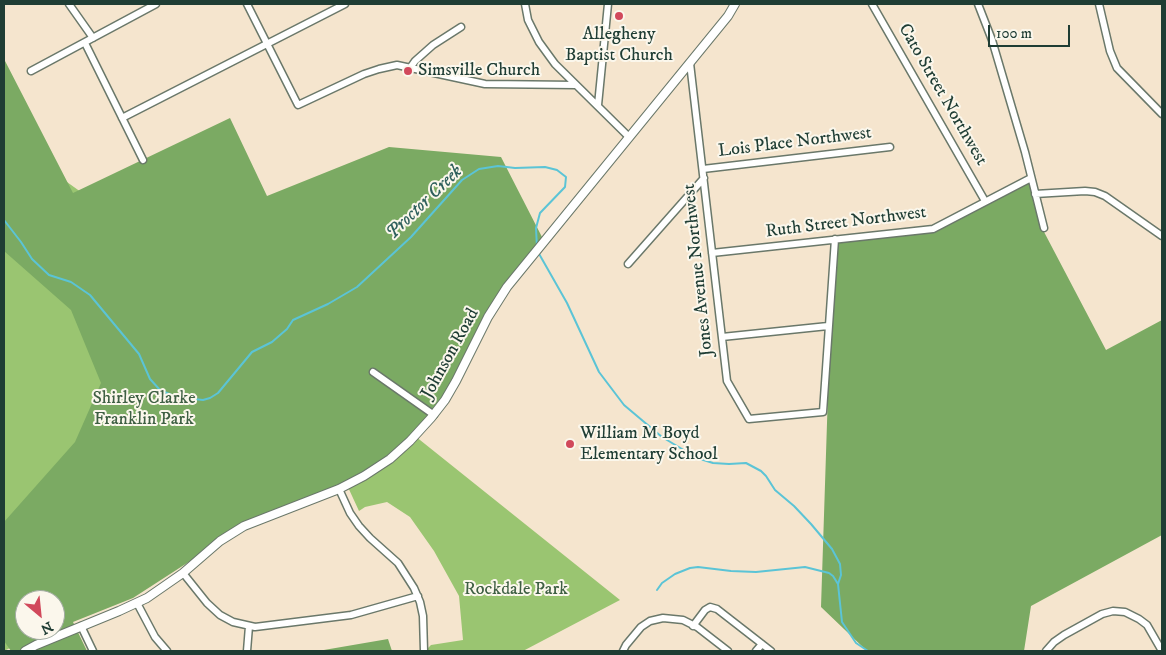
<!DOCTYPE html>
<html>
<head>
<meta charset="utf-8">
<style>
  body { margin:0 }
  #map { position:relative; width:1166px; height:655px; overflow:hidden; background:#f5e5ce; font-family:"IM FELL DW Pica",serif }
  canvas { display:block }
  .frame { position:absolute; inset:0; border:5px solid #1f3d34; pointer-events:none }
  .north { position:absolute; left:15px; top:590px; width:50px; height:50px; box-sizing:border-box; background:#fbf7ec; border:1px solid #a3ada2; border-radius:50%; rotate:152deg; font-size:14px; font-weight:700; line-height:20px; text-align:center; color:#1f3d34 }
  .north::after { content:''; display:block; margin:auto; width:18px; height:22px; background:#d1495b; clip-path:polygon(50% 0,100% 100%,50% 72%,0 100%) }
  .scale { position:absolute; left:988px; top:25px; width:82px; height:22px; box-sizing:border-box; border:2px solid #1f3d34; border-top:0; padding-left:6px; font-size:15px; line-height:18px; white-space:nowrap; color:#1f3d34; -webkit-text-stroke:4px #fbf7ec; paint-order:stroke }
</style>
</head>
<body>
<div id="map">
<canvas width="1166" height="655"></canvas>
<div class="frame"></div>
<div class="north">N</div>
<div class="scale">100 m</div>
</div>
<script>
const context = document.querySelector('canvas').getContext('2d');
context.lineJoin = 'round';
function fill(path, color) {
  context.fillStyle = color;
  context.fill(path, 'evenodd');
}
function poly(rows) {
  const path = new Path2D();
  for (const r of rows) {
    path.moveTo(r[0], r[1]);
    for (let i = 2; i < r.length; i += 2) path.lineTo(r[i], r[i + 1]);
  }
  return path;
}
function strokePath(path, color, width, dash) {
  context.strokeStyle = color;
  context.lineWidth = width;
  context.lineCap = dash ? 'butt' : 'round';
  context.setLineDash(dash || []);
  context.stroke(path);
}
function label(font, color, halo, rows, align = 'center') {
  context.font = font + ' "IM FELL DW Pica",serif';
  context.lineWidth = 4;
  context.setLineDash([]);
  context.textBaseline = 'middle';
  context.strokeStyle = halo;
  context.fillStyle = color;
  for (const [text, x, y, turn = 0] of rows) {
    context.save();
    context.translate(x, y);
    context.rotate((+turn || 0) * Math.PI / 180);
    context.textAlign = isNaN(turn) ? turn : align;
    if (halo) context.strokeText(text, 0, 0);
    context.fillText(text, 0, 0);
    context.restore();
  }
}
const green = poly([
  [4,137,411,428,55,600,25,600,25,630,46,630,4,651],
  [415,436,620,600,523,651,425,651,431,645,463,640,459,596,434,551,410,517,387,502,365,507,359,511,347,485]
]);
const forest = poly([
  [4,59,73,193,230,118,267,196,389,147,501,157,543,239,527,260,431,419,369,475,281,508,201,554,133,598,73,622,87,651,11,651,4,641,4,522,75,442,101,383,71,310,4,251],
  [25,600,55,600,55,630,25,630],
  [1030,177,1043,230,1106,350,1162,320,1162,535,1031,606,1024,651,867,651,821,607,833,239,934,227],
  [388,639,392,651,318,651]
]);
const stream = poly([
  [4,220,21,242,32,259,49,275,71,282,90,295,139,354,150,379,160,390,176,397,203,400,210,398,218,393,252,352,272,342,287,329,293,320,328,304,357,287,411,237,462,180,479,169,498,166,515,168,545,167,557,170,566,177,565,187,540,213,536,228,537,248],
  [538,252,567,303,599,372,624,405,662,437,697,458,713,463,729,464,746,463,761,471,766,476,775,490,794,506,811,524,832,549,840,564,841,575,838,584,842,622,856,643,868,651],
  [657,590,662,583,675,574,690,568,698,567,731,571,756,572,805,567,829,573,833,576,838,584]
]);
const minor = poly([
  [69,4,93,38],
  [247,4,298,105,364,74,379,69,397,65,485,84,576,85],
  [525,4,528,20,539,42,555,64,629,137],
  [872,4,985,201],
  [978,4,992,40,1025,152,1044,228],
  [1099,4,1110,51,1117,68,1162,114],
  [85,43,143,160],
  [690,63,727,381,749,419,823,412,835,239],
  [410,68,415,61,433,45,461,27],
  [31,71,156,4],
  [598,105,608,4],
  [122,118,345,4],
  [703,169,890,147],
  [1035,194,1085,191,1095,192,1105,196,1162,236],
  [712,253,933,229,1031,178],
  [628,264,704,178],
  [722,337,828,326],
  [373,372,434,415],
  [339,489,350,513,359,526,370,538,398,563,414,588,420,602,423,616,424,651],
  [183,573,207,603,220,615,233,622,255,627,351,615,418,596],
  [137,603,155,637,167,651],
  [81,626,93,651],
  [693,626,705,610,710,607,717,609,771,651],
  [247,651,249,626],
  [623,651,626,645,641,627,650,621,663,618,683,620,697,627,728,651],
  [756,651,762,644],
  [1046,651,1054,642,1064,635,1102,614,1113,611,1125,612,1139,619,1147,625,1162,651]
]);
const tertiary = poly([
  [25,651,36,645,119,611,147,598,183,573,220,541,244,526,339,489,364,476,390,459,410,441,431,418,445,400,456,381,488,317,507,287,728,16,735,4]
]);
const markers = [
  [619,16,5,"#d1495b"],
  [408,71,5,"#d1495b"],
  [570,444,5,"#d1495b"]
];
const poiNames = [
  ["Allegheny",619,35,"center"],
  ["Baptist Church",619,56,"center"],
  ["Simsville Church",418,71],
  ["William M Boyd",580,434],
  ["Elementary School",580,455]
];
const streetNames = [
  ["Cato Street Northwest",942,95,60],
  ["Lois Place Northwest",795,143,-7],
  ["Ruth Street Northwest",846,223,-7],
  ["Jones Avenue Northwest",699,270,-96],
  ["Johnson Road",451,354,-61]
];
const parkNames = [
  ["Shirley Clarke",144,399],
  ["Franklin Park",144,420],
  ["Rockdale Park",516,590]
];
const waterNames = [
  ["Proctor Creek",425,203,-44]
];
fill(green, '#9ac571');
fill(forest, '#7baa63');
strokePath(stream, '#5bc4d6', 2);
strokePath(minor, '#6a786a', 9);
strokePath(tertiary, '#6a786a', 10);
strokePath(minor, '#fff', 6);
strokePath(tertiary, '#fff', 8);
for (const [x, y, r, color] of markers) {
  const dot = new Path2D();
  dot.arc(x, y, r, 0, 2 * Math.PI);
  context.fillStyle = color;
  context.fill(dot);
  strokePath(dot, '#fbf7ec', 2);
}
label('18px', '#1f3d34', '#fbf7ec', poiNames, 'left');
label('18px', '#1f3d34', '#fbf7ec', streetNames);
label('18px', '#3e5f43', '#fbf7ec', parkNames);
label('italic 19px', '#2e5f5c', '#fbf7ec', waterNames);
</script>
</body>
</html>
